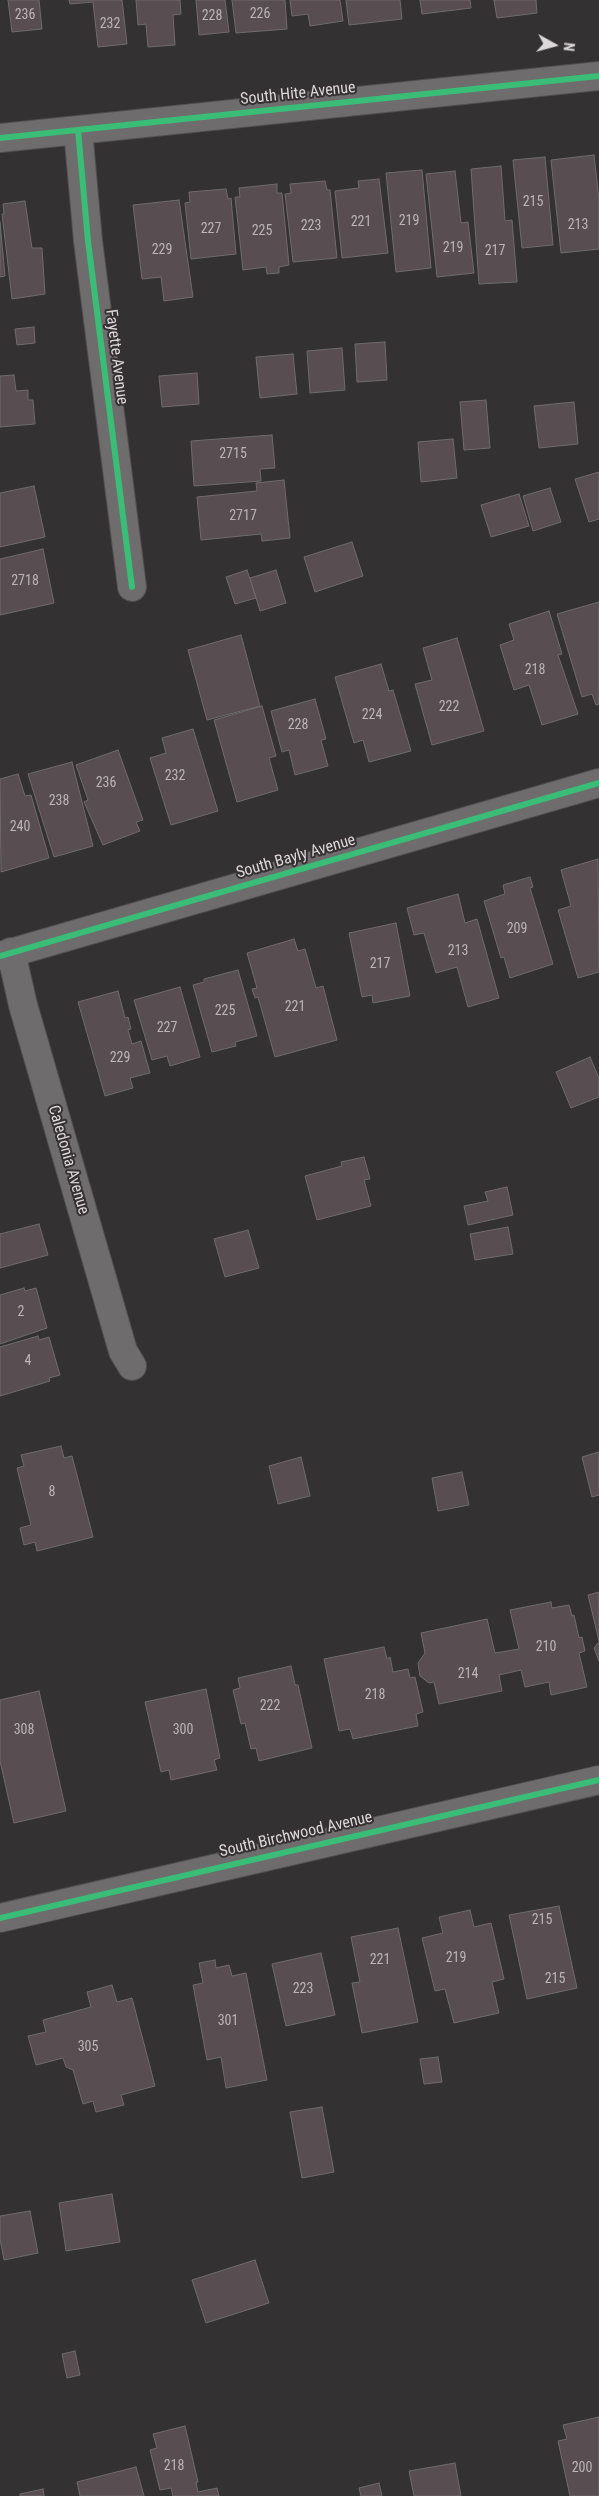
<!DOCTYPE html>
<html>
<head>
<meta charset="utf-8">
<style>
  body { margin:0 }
  #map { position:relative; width:599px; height:2496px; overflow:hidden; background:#343132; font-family:"Roboto Condensed",sans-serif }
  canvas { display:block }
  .north { position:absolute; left:529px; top:20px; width:50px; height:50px; -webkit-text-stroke:4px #353032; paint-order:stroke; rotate:97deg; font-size:14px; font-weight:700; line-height:20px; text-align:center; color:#dcd8da }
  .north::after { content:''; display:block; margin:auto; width:18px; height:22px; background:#dcd8da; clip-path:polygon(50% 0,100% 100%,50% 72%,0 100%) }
</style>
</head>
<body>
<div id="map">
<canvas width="599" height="2496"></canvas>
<div class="north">N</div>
</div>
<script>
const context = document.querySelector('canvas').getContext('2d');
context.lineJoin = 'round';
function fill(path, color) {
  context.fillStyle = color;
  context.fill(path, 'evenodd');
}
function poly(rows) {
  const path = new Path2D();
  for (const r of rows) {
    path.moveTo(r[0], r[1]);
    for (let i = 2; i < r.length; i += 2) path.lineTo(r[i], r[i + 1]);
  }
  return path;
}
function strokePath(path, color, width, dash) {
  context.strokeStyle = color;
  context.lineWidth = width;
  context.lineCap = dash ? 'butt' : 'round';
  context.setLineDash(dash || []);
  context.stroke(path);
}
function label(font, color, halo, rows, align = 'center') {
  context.font = font + ' "Roboto Condensed",sans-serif';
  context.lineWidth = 4;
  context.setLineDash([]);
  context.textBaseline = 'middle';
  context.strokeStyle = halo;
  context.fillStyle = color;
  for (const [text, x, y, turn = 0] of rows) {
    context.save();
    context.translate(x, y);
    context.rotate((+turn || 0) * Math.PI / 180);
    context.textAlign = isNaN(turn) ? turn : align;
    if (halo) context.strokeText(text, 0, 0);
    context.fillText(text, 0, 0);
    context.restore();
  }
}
const building = poly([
  [8,0,39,0,42,29,12,32,8,0],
  [69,0,122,0,127,44,98,47,93,2,70,4,69,0],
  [136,0,180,0,181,14,173,15,175,45,148,47,146,24,138,25,136,0],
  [196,0,225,0,229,32,199,35,196,0],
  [232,0,285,0,287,29,236,33,232,0],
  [290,0,340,0,343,21,310,26,308,14,292,16,290,0],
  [346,0,400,0,402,19,349,25,346,0],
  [420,0,470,0,471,8,422,14,420,0],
  [494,0,536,0,537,13,497,18,494,0],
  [594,155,599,200,599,249,561,253,551,160,594,155],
  [545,157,553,245,522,248,513,160,545,157],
  [501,166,505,221,512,220,517,282,479,284,471,169,501,166],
  [422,170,431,268,396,272,386,173,422,170],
  [455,171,461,223,468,222,474,273,437,277,426,174,455,171],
  [379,179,388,253,342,258,335,191,359,188,358,181,379,179],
  [325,181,327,190,330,190,337,258,293,262,285,194,291,193,290,184,325,181],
  [277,184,277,193,282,193,289,265,279,267,279,273,267,274,266,267,243,270,235,197,240,197,239,188,277,184],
  [226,189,228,199,231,198,236,254,191,259,185,203,190,202,189,192,226,189],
  [179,200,193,297,164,301,161,277,142,279,133,205,179,200],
  [25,201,32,248,42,248,45,294,12,299,2,214,4,214,3,204,25,201],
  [0,222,5,276,0,277,0,222],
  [34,327,35,343,17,345,15,329,34,327],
  [385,342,387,380,357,382,355,344,385,342],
  [342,348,345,390,310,393,307,351,342,348],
  [293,354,297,394,260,398,256,357,293,354],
  [197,373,199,404,162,407,159,376,197,373],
  [14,375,16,391,28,390,28,400,33,400,35,424,0,427,0,376,14,375],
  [486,400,490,448,464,450,460,402,486,400],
  [574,402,578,444,539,448,534,406,574,402],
  [272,435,275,468,260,469,261,481,194,486,191,441,272,435],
  [453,439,457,478,421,482,418,442,453,439],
  [599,472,599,519,589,522,575,479,599,472],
  [284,480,290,538,262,541,261,534,201,540,197,497,257,491,256,483,284,480],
  [34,486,45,537,0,547,0,493,34,486],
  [550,488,561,522,533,531,523,496,550,488],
  [519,494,529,526,491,537,481,505,519,494],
  [352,542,363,576,315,592,304,557,352,542],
  [43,549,54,603,0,615,0,559,43,549],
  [247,570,256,598,235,604,226,577,247,570],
  [276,570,286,603,260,611,250,578,276,570],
  [599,602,599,704,596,705,592,694,582,697,557,614,599,602],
  [549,611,562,654,558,655,578,714,542,725,529,685,514,690,500,645,514,640,509,624,549,611],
  [241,635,260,706,207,720,188,650,241,635],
  [457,638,484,731,432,745,415,684,432,680,423,648,457,638],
  [381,664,389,691,393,690,411,751,369,762,363,740,354,743,335,677,381,664],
  [315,699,326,739,321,740,328,766,295,775,289,750,282,752,271,711,315,699],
  [262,706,276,756,269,758,278,790,237,802,214,720,262,706],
  [193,729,218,811,171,825,150,758,166,753,162,738,193,729],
  [118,750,143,820,136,822,140,831,103,845,84,802,88,800,76,765,118,750],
  [72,762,93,846,54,857,28,774,72,762],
  [18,774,25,796,31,795,49,858,1,872,0,779,18,774],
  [598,859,599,972,578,978,558,910,571,906,561,870,598,859],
  [530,877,533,887,530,888,553,964,510,978,504,957,501,958,484,901,505,894,503,885,530,877],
  [458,894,465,923,477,919,499,998,468,1007,457,967,436,973,424,933,414,935,407,908,458,894],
  [396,923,410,996,373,1003,372,995,362,997,349,933,396,923],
  [294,939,298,951,305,949,316,988,323,986,337,1040,275,1057,258,997,255,998,252,989,257,988,247,953,294,939],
  [238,970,257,1036,235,1042,236,1046,212,1052,193,985,204,982,204,979,238,970],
  [180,987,200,1057,170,1066,167,1056,152,1060,134,1000,180,987],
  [118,991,125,1018,128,1017,131,1029,128,1030,132,1044,141,1041,150,1073,130,1078,133,1088,105,1096,78,1002,118,991],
  [590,1057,599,1078,599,1097,571,1108,556,1072,590,1057],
  [364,1157,370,1179,364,1180,371,1206,317,1220,305,1176,342,1166,341,1162,364,1157],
  [507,1187,513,1215,468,1225,464,1206,488,1201,485,1192,507,1187],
  [39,1224,48,1255,0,1268,0,1234,39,1224],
  [508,1227,513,1254,475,1260,470,1234,508,1227],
  [248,1230,259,1268,225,1277,214,1239,248,1230],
  [24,1288,25,1291,36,1288,47,1328,0,1344,0,1295,24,1288],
  [38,1336,39,1340,49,1337,60,1375,49,1378,50,1381,0,1396,0,1347,38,1336],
  [61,1446,64,1458,72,1456,93,1537,37,1551,35,1542,24,1545,20,1528,31,1525,17,1468,24,1466,21,1455,61,1446],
  [599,1452,599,1495,592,1497,582,1457,599,1452],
  [301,1457,310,1496,278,1504,269,1466,301,1457],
  [462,1472,469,1505,438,1511,432,1478,462,1472],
  [599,1592,599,1641,588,1595,599,1592],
  [551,1602,552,1608,569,1605,572,1616,574,1615,579,1638,582,1637,585,1651,579,1653,587,1687,551,1695,549,1682,525,1687,521,1670,499,1675,502,1691,439,1704,434,1682,429,1683,420,1676,418,1663,425,1653,421,1633,487,1619,495,1653,519,1649,510,1610,551,1602],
  [599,1642,599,1661,594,1648,599,1642],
  [384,1647,387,1659,390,1657,393,1672,408,1669,410,1678,415,1677,423,1712,416,1714,418,1726,353,1739,350,1729,339,1731,324,1659,384,1647],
  [291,1666,295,1685,298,1685,312,1748,259,1761,256,1748,251,1749,245,1723,241,1724,233,1690,240,1688,238,1678,291,1666],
  [206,1689,220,1758,214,1760,217,1770,171,1780,169,1770,161,1772,145,1702,206,1689],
  [39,1691,66,1811,14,1823,0,1761,0,1700,39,1691],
  [559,1906,577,1988,527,1999,509,1915,559,1906],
  [470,1910,474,1927,491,1923,504,1979,492,1982,499,2013,454,2023,445,1989,435,1991,422,1938,443,1933,439,1917,470,1910],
  [398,1928,418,2022,362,2033,352,1983,360,1982,351,1937,398,1928],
  [321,1953,335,2015,286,2026,272,1964,321,1953],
  [215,1960,216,1968,229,1965,232,1976,246,1973,267,2080,226,2088,221,2057,207,2060,193,1985,203,1983,199,1963,215,1960],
  [112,1985,117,2002,132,1998,155,2086,121,2095,124,2105,96,2112,93,2101,83,2104,73,2070,66,2067,63,2058,36,2065,28,2036,46,2032,43,2020,91,2007,87,1992,112,1985],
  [438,2057,442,2082,424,2084,420,2059,438,2057],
  [322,2107,334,2172,302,2178,290,2112,322,2107],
  [112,2194,120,2242,66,2251,59,2203,112,2194],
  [30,2211,38,2253,4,2260,0,2239,0,2216,30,2211],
  [255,2260,269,2303,206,2323,192,2280,255,2260],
  [75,2351,80,2375,67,2378,62,2354,75,2351],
  [599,2417,599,2496,570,2496,558,2441,567,2439,563,2425,599,2417],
  [185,2426,198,2482,196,2482,198,2492,217,2488,219,2496,173,2496,171,2488,160,2490,150,2450,157,2448,153,2434,185,2426],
  [455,2463,461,2496,414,2496,409,2471,455,2463],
  [136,2467,144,2496,80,2496,77,2482,136,2467],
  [379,2483,382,2496,361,2496,359,2488,379,2483],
  [43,2489,44,2496,20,2496,20,2494,43,2489]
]);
const minor = poly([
  [78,130,88,241,132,587],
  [0,138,599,76],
  [11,952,23,1005,123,1351,132,1366],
  [0,956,599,783],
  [0,1918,599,1780]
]);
const cycleway = poly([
  [78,130,88,241,132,587],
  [0,138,599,76],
  [0,956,599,783],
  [0,1918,599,1780]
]);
const numberNames = [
  ["226",260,14],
  ["236",25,15],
  ["228",212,16],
  ["232",110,24],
  ["215",533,202],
  ["219",409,221],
  ["221",361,222],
  ["213",578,225],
  ["223",311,226],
  ["227",211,229],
  ["225",262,231],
  ["219",453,248],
  ["229",162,250],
  ["217",495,251],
  ["2715",233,454],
  ["2717",243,516],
  ["2718",25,581],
  ["218",535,670],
  ["222",449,707],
  ["224",372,715],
  ["228",298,725],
  ["232",175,776],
  ["236",106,783],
  ["238",59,801],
  ["240",20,827],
  ["209",517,929],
  ["213",458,951],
  ["217",380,964],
  ["221",295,1007],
  ["225",225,1011],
  ["227",167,1028],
  ["229",120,1058],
  ["2",21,1312],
  ["4",28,1361],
  ["8",52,1492],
  ["210",546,1647],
  ["214",468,1674],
  ["218",375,1695],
  ["222",270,1706],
  ["308",24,1730],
  ["300",183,1730],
  ["215",542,1920],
  ["219",456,1958],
  ["221",380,1960],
  ["215",555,1979],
  ["223",303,1989],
  ["301",228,2021],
  ["305",88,2047],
  ["218",174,2466],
  ["200",582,2468]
];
const streetNames = [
  ["South Hite Avenue",298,94,-6],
  ["Fayette Avenue",116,357,83],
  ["South Bayly Avenue",296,857,-16],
  ["Caledonia Avenue",68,1160,74],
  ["South Birchwood Avenue",296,1835,-13]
];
fill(building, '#584d51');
strokePath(building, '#6f6c6d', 1);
strokePath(minor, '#524f50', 30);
strokePath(minor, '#6f6c6e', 28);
strokePath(cycleway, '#3abd76', 6);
label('14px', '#bbb5b8', null, numberNames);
label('16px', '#dcd8da', '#353032', streetNames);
</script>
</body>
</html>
